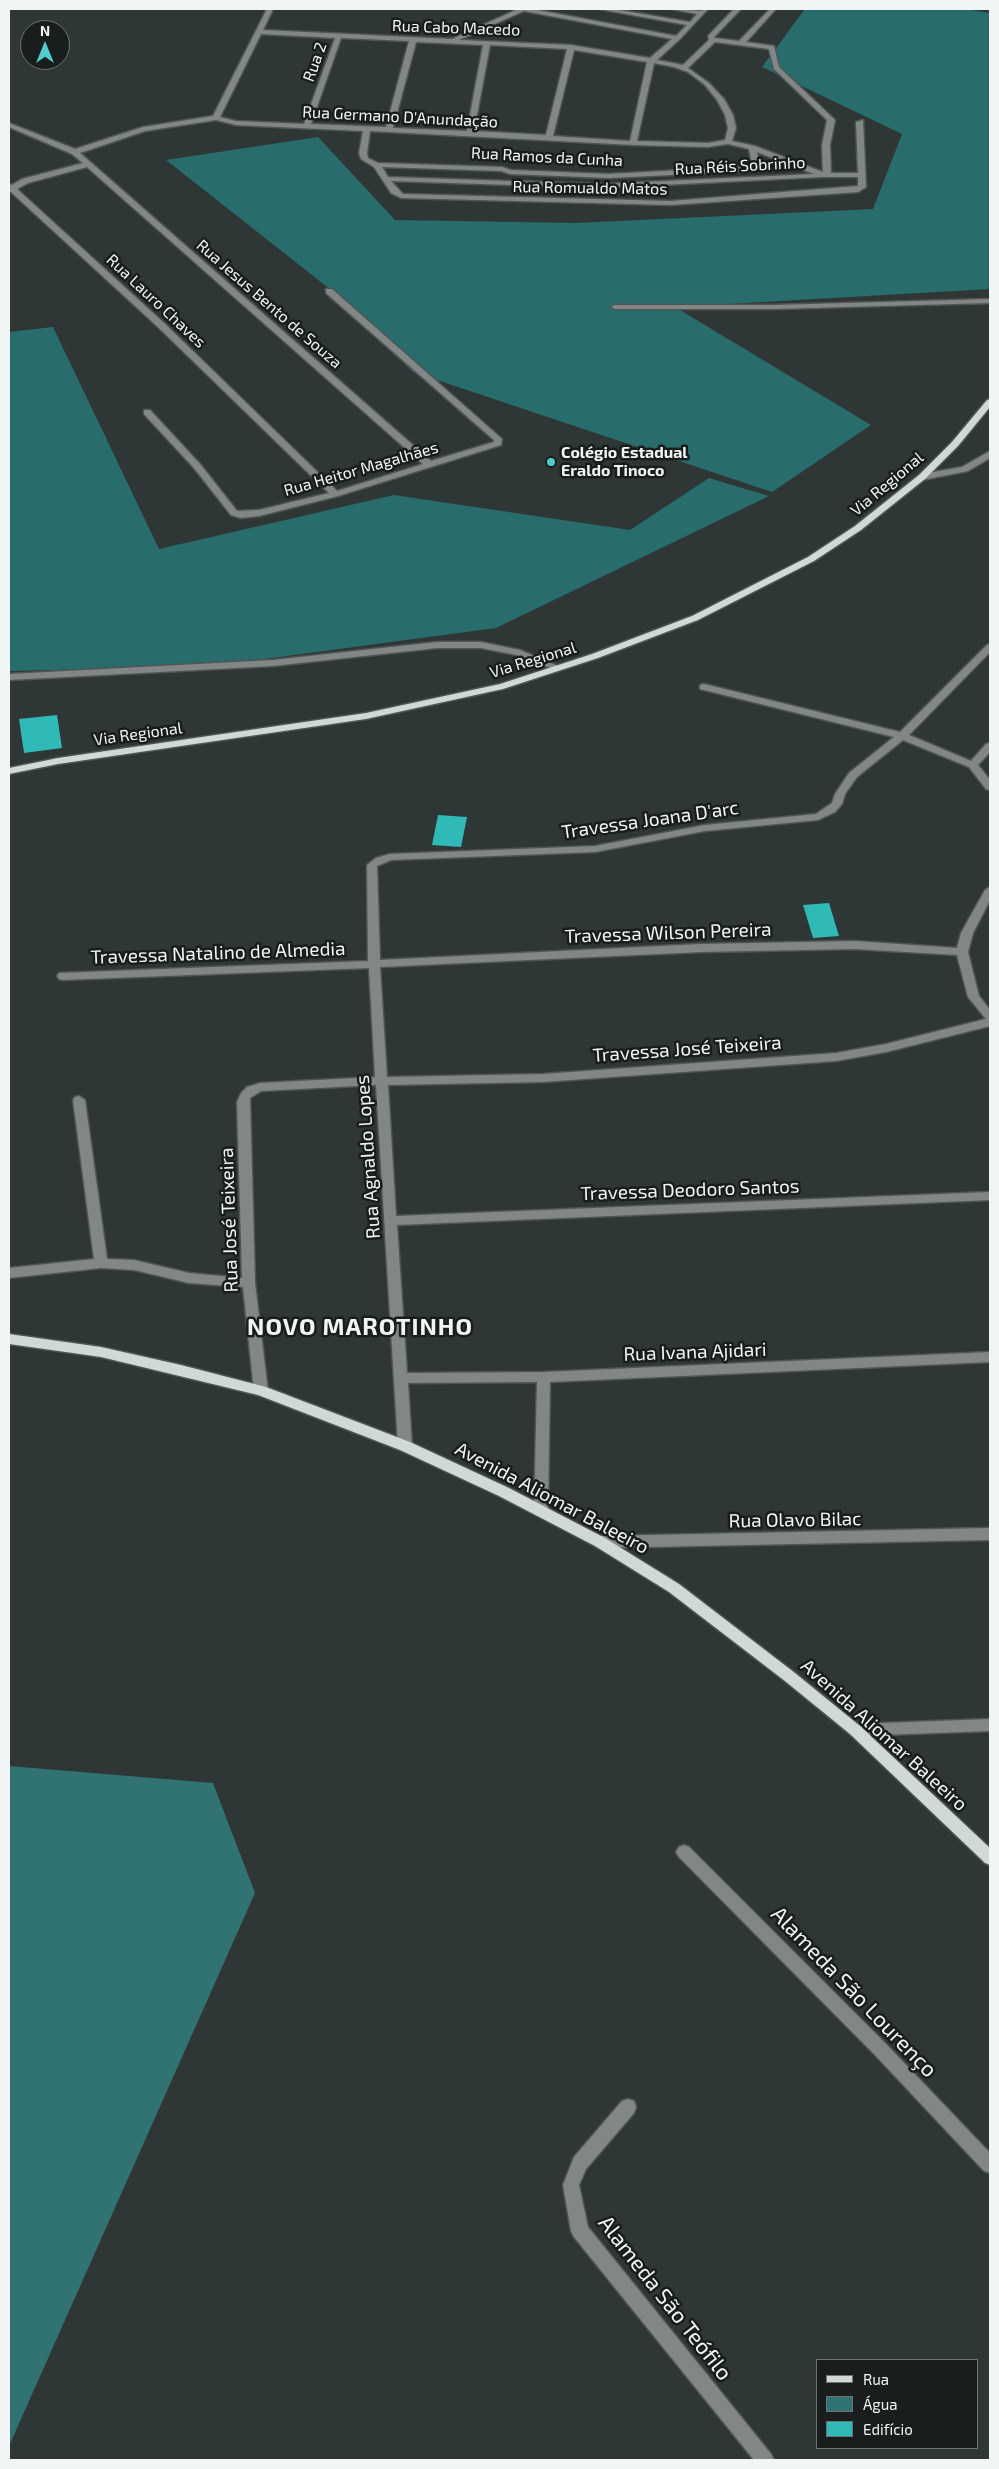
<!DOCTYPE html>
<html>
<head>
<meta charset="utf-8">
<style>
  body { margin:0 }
  #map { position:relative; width:999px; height:2469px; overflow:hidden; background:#2f3636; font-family:"Exo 2",sans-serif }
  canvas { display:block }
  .frame { position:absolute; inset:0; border:10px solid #f1f5f5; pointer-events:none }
  .legend { position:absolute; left:816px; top:2359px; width:162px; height:90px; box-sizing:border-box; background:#1a1d1d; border:1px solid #707373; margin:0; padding:6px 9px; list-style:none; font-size:15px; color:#f1f5f5 }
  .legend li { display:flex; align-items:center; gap:10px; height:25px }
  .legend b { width:25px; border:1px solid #707373 }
  .north { position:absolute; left:20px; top:20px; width:50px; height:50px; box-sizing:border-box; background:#1a1d1d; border:1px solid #707373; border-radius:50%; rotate:0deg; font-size:14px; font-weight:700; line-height:20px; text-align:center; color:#f1f5f5 }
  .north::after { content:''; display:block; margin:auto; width:18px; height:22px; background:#52cdcb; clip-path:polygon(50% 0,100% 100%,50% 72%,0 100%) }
</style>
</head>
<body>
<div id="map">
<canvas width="999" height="2469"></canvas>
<div class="frame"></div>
<ul class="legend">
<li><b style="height:6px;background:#d1d8d8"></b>Rua</li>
<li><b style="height:14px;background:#307372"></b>Água</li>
<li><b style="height:14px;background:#2fbab8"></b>Edifício</li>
</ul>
<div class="north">N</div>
</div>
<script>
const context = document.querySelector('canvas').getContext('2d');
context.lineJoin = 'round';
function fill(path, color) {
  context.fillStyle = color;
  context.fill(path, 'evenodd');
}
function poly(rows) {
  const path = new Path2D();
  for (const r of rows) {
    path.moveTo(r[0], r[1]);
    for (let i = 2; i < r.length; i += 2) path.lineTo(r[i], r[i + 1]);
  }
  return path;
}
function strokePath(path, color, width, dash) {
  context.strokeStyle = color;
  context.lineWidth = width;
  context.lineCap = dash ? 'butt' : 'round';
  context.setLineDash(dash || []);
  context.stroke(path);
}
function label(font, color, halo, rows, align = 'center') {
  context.font = font + ' "Exo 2",sans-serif';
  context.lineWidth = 5;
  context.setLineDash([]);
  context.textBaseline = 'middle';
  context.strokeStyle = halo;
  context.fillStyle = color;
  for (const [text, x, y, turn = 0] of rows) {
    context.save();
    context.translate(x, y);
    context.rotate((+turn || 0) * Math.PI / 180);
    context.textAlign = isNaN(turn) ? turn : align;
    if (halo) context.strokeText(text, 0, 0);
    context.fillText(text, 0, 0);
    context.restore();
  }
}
const forest = poly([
  [805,9,965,9,990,13,990,289,675,307,871,425,772,492,413,372,331,290,166,160,318,137,395,220,576,223,873,209,902,134,762,67],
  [53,327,159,549,394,495,630,530,709,478,769,496,496,628,205,667,9,671,9,332]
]);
const water = poly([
  [9,1766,213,1783,255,1893,9,2446]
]);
const building = poly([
  [57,715,62,748,24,753,19,719],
  [438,815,467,817,461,847,432,845],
  [829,903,839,936,813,938,803,905]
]);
const minor = poly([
  [267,9,273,9,263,30,452,39,518,9,532,9,676,36,687,25,599,9,613,9,690,22,697,14,672,9,700,11,708,9,680,39,657,60,683,65,709,40,708,36,734,9,741,9,714,37,715,38,739,41,770,9,776,9,746,42,774,46,779,67,835,120,830,145,831,173,858,173,856,122,863,120,866,187,858,192,671,205,401,198,391,193,374,167,361,159,359,153,363,131,236,125,216,120,145,131,80,153,431,461,494,442,494,440,326,293,326,289,332,289,502,439,501,445,338,496,259,516,241,518,231,515,194,468,144,414,144,410,150,410,200,464,237,511,259,510,329,493,158,327,11,192,9,192,9,184,12,185,22,179,83,163,72,154,9,127,9,123,75,149,143,127,213,116,267,9],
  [524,11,672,39,650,58,571,45,459,40,524,11],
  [261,34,335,38,304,124,236,121,220,117,261,34],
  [341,38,409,41,386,127,311,124,341,38],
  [416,42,483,45,467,131,393,128,416,42],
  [715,42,769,49,774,69,827,120,822,145,823,172,755,146,732,141,736,128,733,115,724,99,709,83,688,68,715,42],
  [490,45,567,49,546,135,474,131,490,45],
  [574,50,647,62,630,141,553,136,574,50],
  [654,63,674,67,688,72,705,85,717,100,725,115,728,128,725,140,708,143,637,141,654,63],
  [370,131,633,145,708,147,728,144,749,149,752,166,609,174,511,170,502,167,378,163,368,158,367,153,370,131],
  [757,152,814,174,602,184,388,177,382,167,501,171,510,174,609,178,752,171,760,167,757,152],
  [87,167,423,464,337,491,164,323,17,189,28,183,87,167],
  [822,177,858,177,858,186,671,201,403,194,391,181,602,188,822,177],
  [990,299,990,303,774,309,615,309,611,307,615,305,774,305,990,299],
  [990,451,990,458,968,471,922,480,918,477,922,474,962,467,990,451],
  [437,642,481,642,520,650,563,668,558,671,517,655,481,648,437,648,273,666,9,680,9,674,273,660,437,642],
  [990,644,990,652,909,735,971,761,986,744,990,743,990,752,978,765,990,780,990,790,986,789,969,767,903,740,857,777,845,794,842,804,835,812,818,820,705,831,595,852,391,860,377,866,380,960,701,944,855,941,957,948,961,933,985,890,990,887,990,900,973,933,968,952,979,996,990,1010,990,1026,886,1052,836,1061,543,1082,388,1085,396,1216,990,1192,990,1200,397,1225,407,1373,544,1372,990,1352,990,1362,550,1382,548,1511,546,1515,541,1516,536,1515,534,1511,537,1382,408,1383,412,1446,410,1450,405,1451,400,1450,398,1446,376,1085,261,1091,250,1098,255,1283,268,1391,266,1395,256,1395,254,1391,243,1287,189,1283,134,1270,101,1268,9,1278,9,1268,94,1259,73,1100,75,1097,79,1096,85,1100,107,1259,134,1260,189,1273,242,1278,237,1102,241,1093,247,1087,260,1083,375,1077,369,968,63,980,59,979,57,976,59,973,368,961,367,865,376,858,390,854,595,846,705,825,816,814,832,803,835,794,849,773,894,737,700,689,700,685,704,684,900,732,987,645,990,644],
  [855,949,957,955,968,997,986,1019,886,1044,836,1053,543,1074,387,1077,380,967,701,952,855,949],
  [990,1528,990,1540,600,1548,595,1546,593,1542,595,1538,600,1536,990,1528],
  [990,1719,990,1731,855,1736,850,1734,848,1730,850,1726,855,1724,990,1719],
  [684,1845,689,1847,888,2046,990,2153,990,2173,984,2171,876,2056,679,1857,676,1852,679,1847,684,1845],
  [628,2099,634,2101,636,2107,634,2113,586,2169,579,2185,588,2227,771,2454,774,2460,754,2460,574,2237,571,2231,563,2185,574,2157,622,2101,628,2099]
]);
const major = poly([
  [990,399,990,407,958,446,925,479,861,530,814,561,698,620,598,658,503,689,366,719,58,764,9,774,9,768,58,758,366,713,500,684,592,654,692,616,808,557,855,526,919,475,952,442,987,400,990,399],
  [9,1334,101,1347,181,1365,266,1387,410,1442,509,1488,605,1538,679,1584,795,1673,860,1726,990,1848,990,1865,985,1863,850,1734,785,1681,669,1592,595,1546,499,1496,400,1450,258,1395,101,1357,9,1344,9,1334]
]);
const markers = [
  [551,462,5,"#52cdcb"]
];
const farStreetnames = [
  ["Rua Cabo Macedo",456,28,2],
  ["Rua 2",315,62,-70],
  ["Rua Germano D'Anundação",400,117,3],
  ["Rua Ramos da Cunha",547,157,3],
  ["Rua Réis Sobrinho",740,166,-3],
  ["Rua Romualdo Matos",590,188,1],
  ["Rua Lauro Chaves",156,301,43],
  ["Rua Jesus Bento de Souza",269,304,41],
  ["Rua Heitor Magalhães",361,469,-16],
  ["Via Regional",887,484,-40],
  ["Via Regional",533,660,-17],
  ["Via Regional",138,734,-8]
];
const farPoinames = [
  ["Colégio Estadual",561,453],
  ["Eraldo Tinoco",561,471]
];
const streetNames = [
  ["Travessa Joana D'arc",650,820,-8],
  ["Travessa Wilson Pereira",668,933,-2],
  ["Travessa Natalino de Almedia",218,953,-2],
  ["Travessa José Teixeira",687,1049,-4],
  ["Rua Agnaldo Lopes",368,1157,-94],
  ["Travessa Deodoro Santos",690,1190,-2],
  ["Rua José Teixeira",229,1220,-92],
  ["Rua Ivana Ajidari",695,1352,-2],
  ["Avenida Aliomar Baleeiro",552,1498,28],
  ["Rua Olavo Bilac",795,1520,-1],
  ["Avenida Aliomar Baleeiro",884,1735,42]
];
const nearStreetnames = [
  ["Alameda São Lourenço",854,1992,46],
  ["Alameda São Teófilo",665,2298,52]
];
const districtNames = [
  ["NOVO MAROTINHO",360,1327]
];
fill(forest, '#286c6b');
fill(water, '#307372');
fill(building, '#2fbab8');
strokePath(minor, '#4e5555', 3);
strokePath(major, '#4e5555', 3);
fill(minor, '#838686');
fill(major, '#d1d8d8');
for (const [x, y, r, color] of markers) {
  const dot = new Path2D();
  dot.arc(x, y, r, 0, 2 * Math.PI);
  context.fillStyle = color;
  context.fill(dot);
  strokePath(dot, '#1a1d1d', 2);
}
label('16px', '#f1f5f5', '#1a1d1d', farStreetnames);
label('bold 16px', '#f1f5f5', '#1a1d1d', farPoinames, 'left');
label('19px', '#f1f5f5', '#1a1d1d', streetNames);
label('22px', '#f1f5f5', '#1a1d1d', nearStreetnames);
context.letterSpacing = '1px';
label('bold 24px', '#f1f5f5', '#1a1d1d', districtNames);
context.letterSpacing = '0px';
</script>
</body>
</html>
